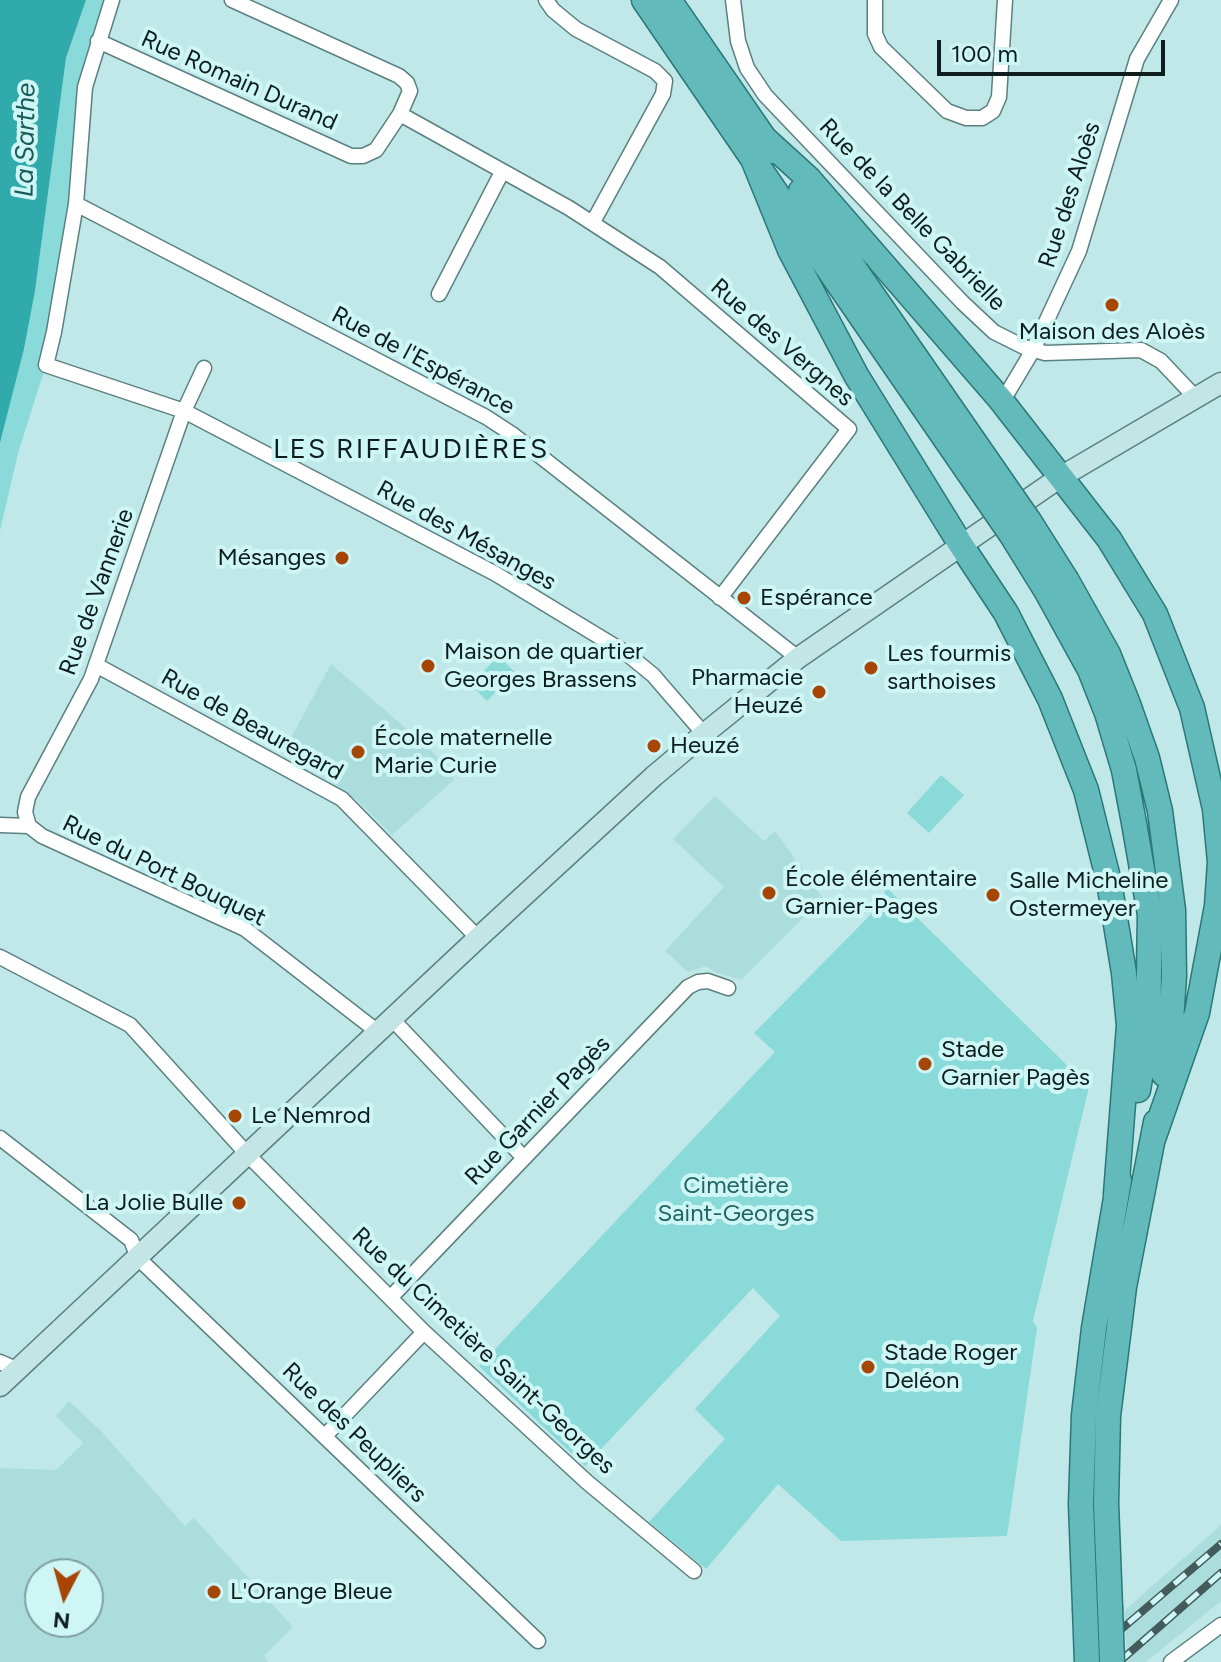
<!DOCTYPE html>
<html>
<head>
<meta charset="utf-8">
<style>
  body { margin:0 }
  #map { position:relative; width:1221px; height:1662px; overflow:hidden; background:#c0e8e8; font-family:Figtree,sans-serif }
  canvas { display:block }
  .north { position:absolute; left:24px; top:1558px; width:80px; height:80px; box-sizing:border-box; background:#cdf6f5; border:2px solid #819f9f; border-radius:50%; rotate:186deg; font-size:22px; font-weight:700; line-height:32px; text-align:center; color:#0e1d1d }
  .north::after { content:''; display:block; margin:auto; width:28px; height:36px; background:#a74504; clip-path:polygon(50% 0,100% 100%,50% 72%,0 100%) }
  .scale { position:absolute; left:937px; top:40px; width:228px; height:36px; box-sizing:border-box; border:4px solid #0e1d1d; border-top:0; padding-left:10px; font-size:24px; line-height:28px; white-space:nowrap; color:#0e1d1d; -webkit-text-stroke:6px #cdf6f5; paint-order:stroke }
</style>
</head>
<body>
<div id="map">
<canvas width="1221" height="1662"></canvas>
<div class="north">N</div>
<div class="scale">100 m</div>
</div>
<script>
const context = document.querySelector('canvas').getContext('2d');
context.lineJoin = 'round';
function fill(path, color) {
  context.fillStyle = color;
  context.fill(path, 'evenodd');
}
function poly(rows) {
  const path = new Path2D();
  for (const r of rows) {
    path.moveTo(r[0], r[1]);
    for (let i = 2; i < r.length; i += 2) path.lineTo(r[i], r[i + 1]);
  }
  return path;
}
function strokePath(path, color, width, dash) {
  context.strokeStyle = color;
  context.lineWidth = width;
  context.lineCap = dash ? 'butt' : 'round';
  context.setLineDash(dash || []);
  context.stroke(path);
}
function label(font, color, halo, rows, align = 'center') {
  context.font = font + ' Figtree,sans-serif';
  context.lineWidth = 8;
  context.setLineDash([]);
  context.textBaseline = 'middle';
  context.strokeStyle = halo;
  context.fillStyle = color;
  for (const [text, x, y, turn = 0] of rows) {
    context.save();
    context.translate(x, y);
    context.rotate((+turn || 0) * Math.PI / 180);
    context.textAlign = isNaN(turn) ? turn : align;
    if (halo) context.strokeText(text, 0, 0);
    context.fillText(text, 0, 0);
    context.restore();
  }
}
const built = poly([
  [331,664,430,749,453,775,454,780,392,835,357,800,331,782,282,754],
  [715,796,764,841,775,831,823,898,741,980,715,972,706,966,688,972,665,951,724,887,673,839],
  [69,1401,101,1431,185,1526,194,1518,293,1627,264,1656,268,1662,0,1662,0,1468,56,1470,83,1443,56,1416],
  [40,1574,88,1574,88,1622,40,1622],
  [1221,1525,1221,1601,1146,1662,1127,1662,1124,1611]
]);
const green = poly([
  [86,0,112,0,98,41,76,204,46,365,18,453,0,531,0,443,24,349,35,291,66,58],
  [498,656,515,672,487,701,471,685],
  [941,775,964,795,929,833,907,813],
  [886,887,1089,1087,1033,1321,1037,1328,1007,1536,841,1541,778,1484,706,1569,649,1522,725,1439,695,1409,780,1316,753,1288,585,1466,479,1366,775,1052,754,1033,883,902]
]);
const water = poly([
  [0,0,86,0,66,58,35,291,24,349,0,443]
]);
const minor = poly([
  [112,0,85,87,76,204,54,332,46,365,184,411,496,574,626,653,653,675,704,734],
  [546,0,553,10,576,29,655,71,665,81,663,94,593,222],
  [733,0,738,41,747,68,765,95,963,303,994,332,1024,347,1045,353,1141,350,1161,361,1195,397],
  [875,0,875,34,881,47,947,111,966,118,982,118,993,111,999,97,1005,0],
  [98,41,351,156,363,156,376,150,400,114,410,91,407,83,399,76,232,0],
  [400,114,569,208,660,267,849,429,720,598],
  [76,204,486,417,512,434,798,658],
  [439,294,502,172],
  [1000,399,1008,392,1033,350,1079,251,1137,59,1171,0],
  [96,665,342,799,478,938],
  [0,825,29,826,42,836,245,929,378,1032],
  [29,826,25,812,28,797,91,679,184,411,204,368],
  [0,957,130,1025,248,1155,424,1332,587,1482,694,1571],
  [393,1020,524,1158],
  [0,1138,131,1240,138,1258,538,1641],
  [391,1297,688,987,698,982,708,981,728,988],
  [0,1362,18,1370],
  [325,1436,424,1332],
  [1171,1662,1221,1625]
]);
const secondary = poly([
  [0,1386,478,938,654,776,704,734,798,658,1059,478,1221,383]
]);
const trunk = poly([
  [644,0,838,283],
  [669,0,773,151],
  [764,138,809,179,1000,399,1109,539,1155,614,1192,708,1215,809,1220,862,1217,906,1197,1013,1153,1139],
  [753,159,790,250,856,375,961,545,1006,613,1050,699,1086,790,1109,882,1124,973,1129,1025,1116,1194],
  [801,191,856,271],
  [1067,581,1108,654,1128,704,1147,758,1160,811,1173,910,1174,976,1170,1037,1164,1074],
  [1047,592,1090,670,1107,713,1124,770,1134,823,1150,915,1148,1032,1138,1090],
  [1110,1607,1106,1503,1108,1416,1124,1287,1156,1122],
  [1085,1608,1081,1504,1084,1415,1094,1328,1119,1180]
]);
const rail = poly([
  [1083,1662,1221,1544],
  [1119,1662,1221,1573]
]);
const trunkBridge = poly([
  [856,271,1029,521,1067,581],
  [838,283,1011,534,1047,592],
  [1110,1607,1112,1662],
  [1085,1608,1087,1662]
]);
const markers = [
  [1112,305,8,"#a74504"],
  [342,558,8,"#a74504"],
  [744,598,8,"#a74504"],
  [428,666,8,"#a74504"],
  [871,668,8,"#a74504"],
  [819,692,8,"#a74504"],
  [654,746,8,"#a74504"],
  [358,752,8,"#a74504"],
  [769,893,8,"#a74504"],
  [993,895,8,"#a74504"],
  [925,1064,8,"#a74504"],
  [235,1116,8,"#a74504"],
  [239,1203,8,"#a74504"],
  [868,1367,8,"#a74504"],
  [214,1592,8,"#a74504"]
];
const streetNames = [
  ["Rue Romain Durand",239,81,24],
  ["Rue des Aloès",1070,195,-72],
  ["Rue de la Belle Gabrielle",912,215,46],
  ["Rue des Vergnes",782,343,41],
  ["Rue de l'Espérance",423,361,28],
  ["Rue des Mésanges",466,536,29],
  ["Rue de Vannerie",97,592,-70],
  ["Rue de Beauregard",252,725,29],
  ["Rue du Port Bouquet",164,871,26],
  ["Rue Garnier Pagès",538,1111,-46],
  ["Rue du Cimetière Saint-Georges",483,1351,43],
  ["Rue des Peupliers",354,1433,44]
];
const poiNames = [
  ["Maison des Aloès",1112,332,"center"],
  ["Mésanges",326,558,"right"],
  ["Espérance",760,598],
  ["Maison de quartier",444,652],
  ["Georges Brassens",444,680],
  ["Les fourmis",887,654],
  ["sarthoises",887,682],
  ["Pharmacie",803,678,"right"],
  ["Heuzé",803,706,"right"],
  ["École maternelle",374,738],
  ["Marie Curie",374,766],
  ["Heuzé",670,746],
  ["École élémentaire",785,879],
  ["Garnier-Pages",785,907],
  ["Salle Micheline",1009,881],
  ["Ostermeyer",1009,909],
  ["Stade",941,1050],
  ["Garnier Pagès",941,1078],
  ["Le Nemrod",251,1116],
  ["La Jolie Bulle",223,1203,"right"],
  ["Stade Roger",884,1353],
  ["Deléon",884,1381],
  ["L'Orange Bleue",230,1592]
];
const parkNames = [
  ["Cimetière",736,1186],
  ["Saint-Georges",736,1214]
];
const waterNames = [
  ["La Sarthe",26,140,-89]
];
const quarterNames = [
  ["LES RIFFAUDIÈRES",411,450]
];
fill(built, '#acdddd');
fill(green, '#89dad9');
fill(water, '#30aaab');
strokePath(minor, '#5b8080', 17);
strokePath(secondary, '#5b8080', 23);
strokePath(trunk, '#2c7777', 27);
strokePath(minor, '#fff', 14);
strokePath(secondary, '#c4e5e5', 20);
strokePath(trunk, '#63baba', 24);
strokePath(rail, '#445b5b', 8);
strokePath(rail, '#cdf6f5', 5, [15]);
strokePath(trunkBridge, '#2c7777', 27, []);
strokePath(trunkBridge, '#63baba', 24);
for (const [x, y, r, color] of markers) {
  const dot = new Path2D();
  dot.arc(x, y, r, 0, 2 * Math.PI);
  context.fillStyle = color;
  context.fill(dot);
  strokePath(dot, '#cdf6f5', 3);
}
label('24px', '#0e1d1d', '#cdf6f5', streetNames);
label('24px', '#0e1d1d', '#cdf6f5', poiNames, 'left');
label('24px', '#236363', '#cdf6f5', parkNames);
label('italic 26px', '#195a5a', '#cdf6f5', waterNames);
context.letterSpacing = '2px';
label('28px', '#0e1d1d', '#cdf6f5', quarterNames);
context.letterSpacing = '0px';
</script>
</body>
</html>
